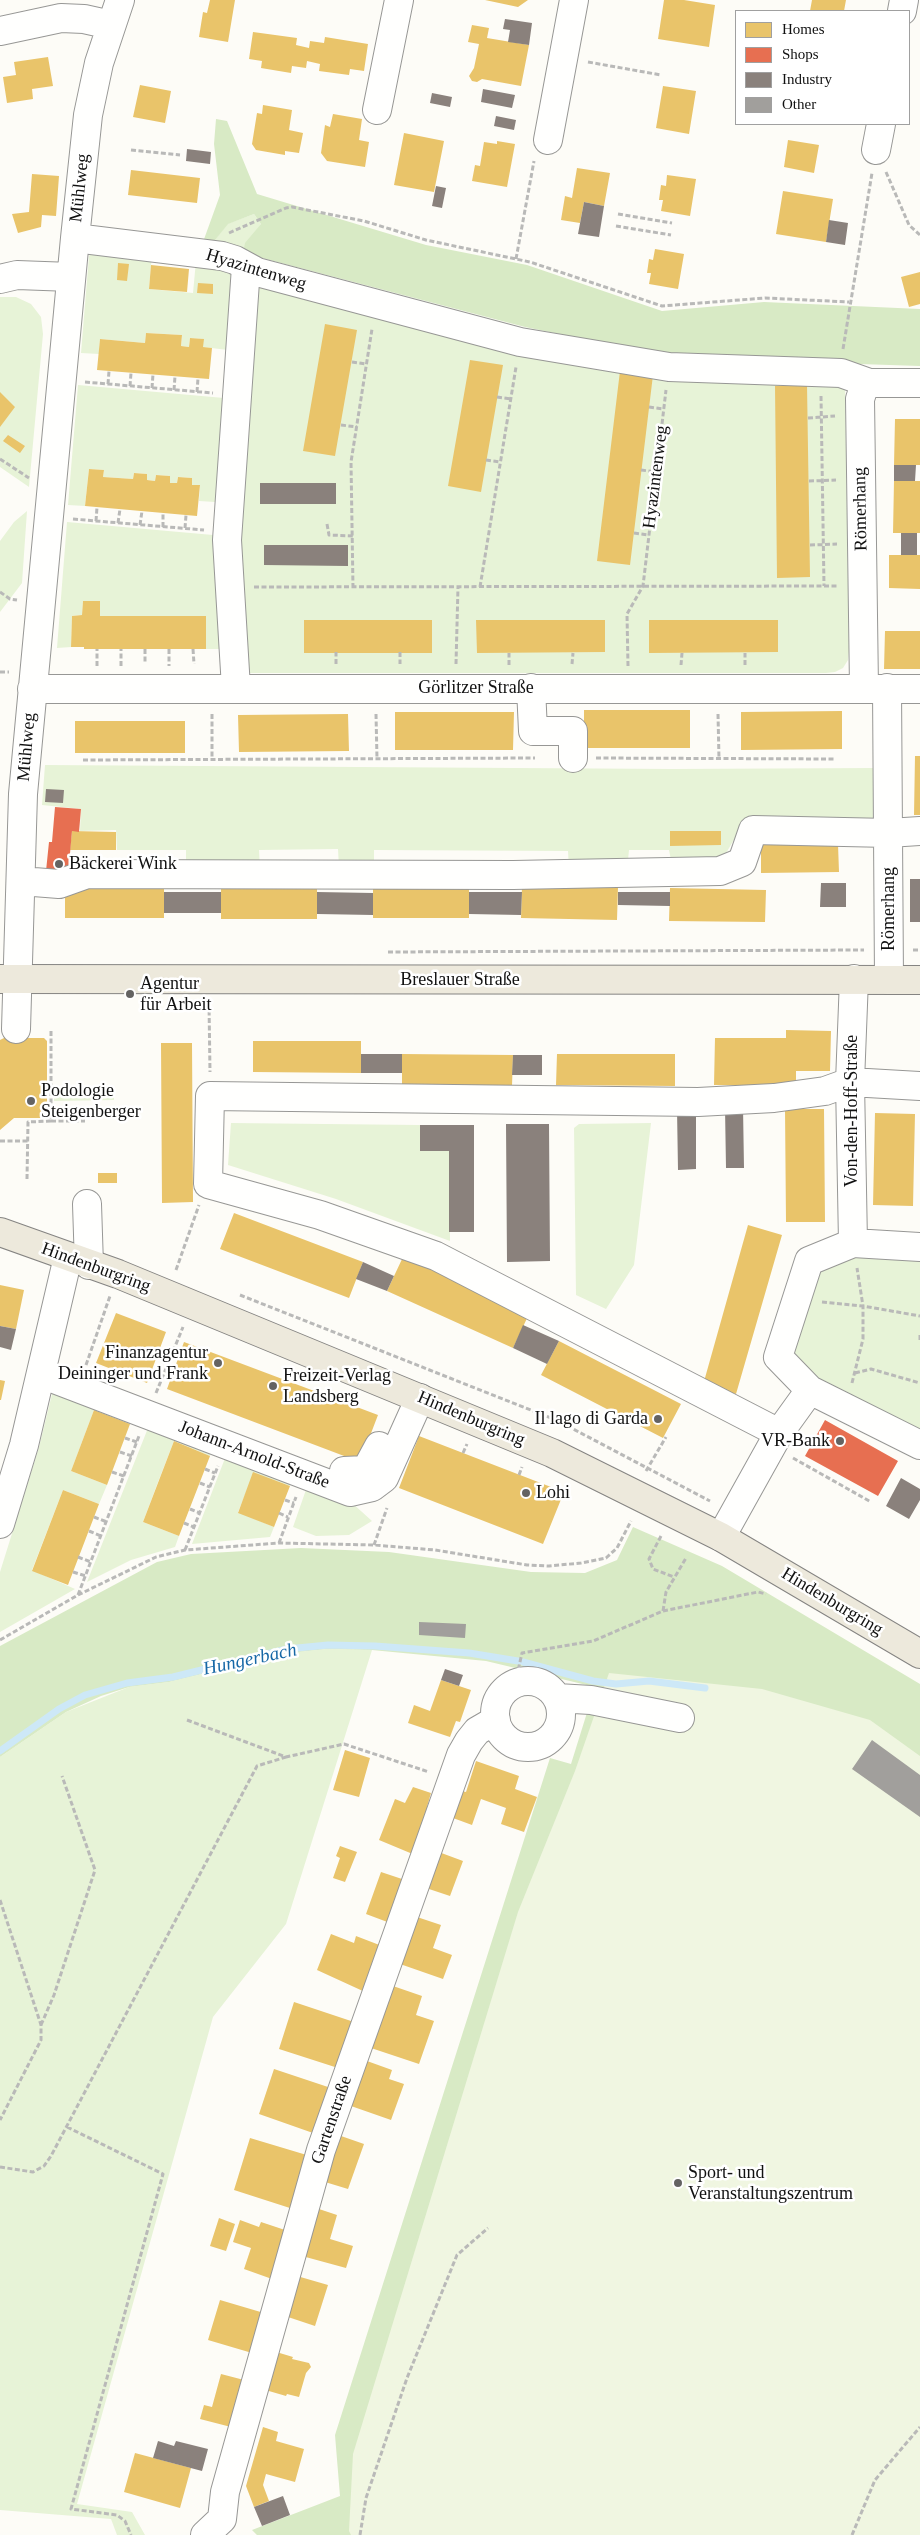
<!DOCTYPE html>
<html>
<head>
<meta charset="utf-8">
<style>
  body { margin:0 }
  #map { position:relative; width:920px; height:2535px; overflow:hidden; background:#fdfcf7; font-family:"Times New Roman",serif }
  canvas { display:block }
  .legend { position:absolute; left:735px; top:10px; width:175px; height:115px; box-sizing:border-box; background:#fff; border:1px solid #a0a0a0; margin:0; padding:6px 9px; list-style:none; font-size:15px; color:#111 }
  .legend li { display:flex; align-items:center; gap:10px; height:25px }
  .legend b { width:25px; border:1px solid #a0a0a0 }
</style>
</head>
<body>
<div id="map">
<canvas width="920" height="2535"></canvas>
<ul class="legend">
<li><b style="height:14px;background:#e9c46a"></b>Homes</li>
<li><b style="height:14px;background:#e76f51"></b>Shops</li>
<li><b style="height:14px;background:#8a817c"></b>Industry</li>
<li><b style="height:14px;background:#a19f9c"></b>Other</li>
</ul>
</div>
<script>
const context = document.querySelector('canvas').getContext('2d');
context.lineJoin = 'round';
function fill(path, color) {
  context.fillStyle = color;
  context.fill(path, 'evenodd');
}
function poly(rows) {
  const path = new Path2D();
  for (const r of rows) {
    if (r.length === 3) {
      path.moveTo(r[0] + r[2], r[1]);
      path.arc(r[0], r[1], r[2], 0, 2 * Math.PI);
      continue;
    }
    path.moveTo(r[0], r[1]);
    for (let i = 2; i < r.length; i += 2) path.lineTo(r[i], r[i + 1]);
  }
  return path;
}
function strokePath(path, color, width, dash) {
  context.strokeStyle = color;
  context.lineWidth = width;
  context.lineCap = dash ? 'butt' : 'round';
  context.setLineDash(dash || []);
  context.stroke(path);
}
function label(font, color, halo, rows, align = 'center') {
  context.font = font + ' "Times New Roman",serif';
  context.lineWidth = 5;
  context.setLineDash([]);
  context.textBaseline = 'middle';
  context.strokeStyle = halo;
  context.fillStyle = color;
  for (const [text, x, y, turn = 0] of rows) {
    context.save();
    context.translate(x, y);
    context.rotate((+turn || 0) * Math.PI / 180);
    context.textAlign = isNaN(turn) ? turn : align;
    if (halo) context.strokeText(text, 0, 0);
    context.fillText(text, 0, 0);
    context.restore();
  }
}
const green = poly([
  [254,214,261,224,243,253,211,245,227,224],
  [94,249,152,254,149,289,193,293,196,261,232,269,228,350,203,347,203,339,190,338,189,347,181,346,182,335,146,333,145,343,100,339,99,354,81,353,89,256],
  [257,285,845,382,849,651,848,660,843,668,835,672,826,673,246,673,239,539],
  [0,297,16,297,31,304,41,317,43,334,29,487,0,467],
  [78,385,224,398,215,502,199,501,200,486,192,485,192,478,178,477,177,483,170,483,170,476,156,475,155,481,147,480,147,474,134,473,133,479,103,477,104,470,89,469,85,506,68,505],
  [27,511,22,583,0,612,0,541,14,522],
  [67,522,213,535,220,649,206,649,205,616,100,616,100,602,83,601,82,615,72,616,71,647,57,648],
  [45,765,673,769,873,768,873,822,742,826,719,865,672,865,669,850,629,850,627,870,569,869,568,851,374,850,374,867,339,868,338,849,259,850,260,869,186,869,186,850,117,850,116,830,80,831,81,809,42,805],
  [54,1091,114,1091,114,1100,54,1101],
  [231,1123,420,1125,449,1151,450,1241,336,1199,228,1165],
  [651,1123,634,1265,606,1309,576,1295,574,1128,579,1124],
  [853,1257,920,1260,920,1431,815,1380,794,1353,820,1271],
  [54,1386,133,1417,130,1424,94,1410,71,1471,107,1485,99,1504,63,1490,32,1570,75,1589,0,1632,0,1572,39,1447],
  [148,1428,213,1448,210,1456,174,1441,158,1482,143,1522,179,1536,175,1547,131,1560,87,1582],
  [227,1453,293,1479,290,1486,254,1473,238,1512,274,1527,270,1537,192,1544],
  [308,1484,351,1502,372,1521,349,1535,316,1536,293,1527],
  [327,1649,372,1650,286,1924,213,2017,77,2504,132,2512,145,2535,117,2535,111,2519,0,2510,0,1757,66,1712,129,1687,169,1682,289,1653]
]);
const forest = poly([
  [216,119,227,121,257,194,426,245,527,265,662,311,764,302,920,309,920,366,677,358,525,327,243,253,245,243,261,224,254,214,228,224,211,245,203,242,220,195,214,144],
  [633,1527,722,1566,920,1684,920,1775,373,2535,257,2535,252,2530,340,2496,335,2435,550,1758,571,1764,595,1687,486,1661,372,1650,327,1649,289,1653,169,1682,129,1687,101,1696,66,1712,0,1757,0,1646,157,1562,191,1554,301,1548,389,1552,531,1572,585,1573,617,1560]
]);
const pitch = poly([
  [609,1673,762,1689,870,1720,920,1756,920,2535,351,2535,349,2531,353,2454,518,1912,575,1771]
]);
const homes = poly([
  [210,0,235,0,228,42,199,37,203,12,207,13],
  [485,0,528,0,518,7],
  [664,0,684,0,715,5,709,47,658,39],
  [812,0,846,0,844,11,810,11],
  [472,25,489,28,487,38,529,45,521,86,482,79,477,82,472,81,469,76,474,68,479,44,468,42],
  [253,32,297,38,296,45,309,48,310,41,324,43,325,37,368,44,364,71,350,69,349,75,319,71,320,64,307,61,306,68,292,66,291,73,261,68,262,61,249,59],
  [48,57,53,86,32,89,33,99,7,103,3,77,16,75,14,62],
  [140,85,171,91,165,123,133,117],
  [663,86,696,91,689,134,656,128],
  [263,105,292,110,289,130,303,133,299,153,285,151,285,155,256,150,252,144,257,113,262,114],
  [333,114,362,119,359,140,369,142,365,167,327,161,321,153,325,125,330,127],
  [404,133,444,141,434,192,394,185],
  [788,140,819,145,814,173,784,167],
  [497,141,515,144,507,187,472,181,475,165,480,166,484,142,497,144],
  [577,168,610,173,604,206,584,202,580,223,561,220,565,196,572,198],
  [131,170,200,178,197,203,128,195],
  [32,174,59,176,56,216,42,215,41,227,18,233,12,214,29,212],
  [667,175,696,179,690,216,661,211,663,200,659,200,661,185,666,186],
  [783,191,833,199,826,242,776,234],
  [655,249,684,254,678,289,649,284,651,273,647,273,649,259,653,260],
  [118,263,129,264,127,281,117,280],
  [151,265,189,269,187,292,149,289],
  [920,272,920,304,909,307,901,277],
  [198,283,213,284,213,294,197,293],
  [325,324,357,330,335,456,303,451],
  [146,333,182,335,181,346,189,347,190,338,204,339,203,347,212,348,209,379,97,370,100,339,145,343],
  [470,360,503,365,481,492,448,486],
  [620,371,653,375,630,565,597,561],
  [807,385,810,577,777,578,775,386],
  [0,392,15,407,0,427],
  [895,419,920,419,920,465,894,465],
  [8,435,25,446,20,453,3,441],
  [89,469,104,470,103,477,133,479,134,473,147,474,147,480,155,481,156,475,170,476,170,483,177,483,178,477,192,478,192,485,200,485,197,516,85,506],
  [894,481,920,481,920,533,893,533],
  [889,555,920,555,920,589,889,588],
  [83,601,100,601,100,616,206,616,206,649,84,649,84,647,71,647,72,616,82,615],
  [304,620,432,620,432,653,304,653],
  [476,620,605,620,605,652,477,653],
  [649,620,778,620,778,652,649,653],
  [885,631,920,631,920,669,884,669],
  [584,710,690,710,690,748,584,748],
  [842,711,842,749,741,750,741,712],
  [395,712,514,712,513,750,395,750],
  [348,714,349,751,239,752,238,715],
  [75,721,185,721,185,753,75,753],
  [915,756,920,756,920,815,914,815],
  [72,831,116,832,116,850,70,850],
  [670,831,721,831,721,845,670,846],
  [838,844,839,872,761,873,761,845],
  [221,886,317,886,317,919,221,919],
  [373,886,469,886,469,918,373,918],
  [522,886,618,887,617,920,521,918],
  [65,888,164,888,164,918,65,918],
  [670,888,766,890,765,922,669,921],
  [786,1030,831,1031,830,1071,796,1071,796,1086,714,1085,715,1038,786,1038],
  [4,1038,44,1038,47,1041,47,1118,14,1118,0,1130,0,1040],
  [253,1041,361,1041,361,1073,253,1072],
  [161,1043,192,1043,193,1202,162,1203],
  [402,1054,513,1055,512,1086,402,1085],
  [557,1054,675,1054,675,1086,556,1085],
  [785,1109,824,1109,825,1222,786,1222],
  [875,1113,915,1114,913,1206,873,1205],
  [98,1173,117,1173,117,1183,98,1183],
  [234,1213,363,1262,349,1298,220,1249],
  [748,1225,782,1235,736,1394,703,1385],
  [403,1257,529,1314,513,1348,387,1291],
  [0,1285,24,1290,16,1329,0,1326],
  [116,1313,166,1332,147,1383,96,1363],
  [559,1341,681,1404,663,1438,541,1375],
  [184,1342,378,1415,360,1462,167,1389],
  [0,1380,5,1381,1,1400,0,1400],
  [94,1410,130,1424,107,1485,71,1471],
  [419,1436,564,1492,543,1544,399,1488],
  [174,1441,210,1456,179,1536,143,1522],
  [253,1472,290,1486,274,1527,238,1513],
  [63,1490,99,1504,68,1585,32,1571],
  [441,1680,471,1690,460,1722,456,1721,450,1737,408,1723,414,1705,430,1711],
  [345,1750,370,1758,359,1797,333,1790],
  [476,1761,519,1776,515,1789,537,1797,524,1832,501,1824,506,1808,481,1799,472,1825,453,1818,462,1791,466,1792],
  [413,1787,431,1793,427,1807,431,1808,415,1855,379,1840,395,1799,405,1803],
  [340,1846,357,1852,345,1882,333,1878,340,1858,336,1856],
  [436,1851,463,1861,450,1896,423,1887],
  [381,1872,405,1880,390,1923,366,1914],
  [417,1917,441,1925,433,1948,452,1955,443,1979,400,1964],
  [331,1934,354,1943,356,1936,382,1946,365,1992,317,1970],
  [393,1986,422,1996,416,2015,434,2021,419,2064,371,2048],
  [294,2002,354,2022,338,2068,279,2049],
  [367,2061,392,2070,389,2079,404,2084,391,2120,351,2106],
  [274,2069,328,2087,313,2133,259,2114],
  [341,2136,364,2144,348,2189,325,2182],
  [250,2138,310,2156,293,2209,234,2190],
  [316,2208,337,2215,330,2239,353,2246,346,2268,302,2256],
  [219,2218,235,2224,226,2251,210,2246],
  [240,2220,259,2227,261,2222,288,2231,272,2279,244,2269,251,2248,233,2242],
  [297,2276,328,2285,315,2326,285,2316],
  [220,2300,264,2313,252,2353,208,2340],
  [273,2351,293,2357,292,2359,309,2363,311,2367,306,2373,299,2397,287,2394,286,2396,262,2389],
  [221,2374,244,2380,231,2427,200,2419,204,2405,212,2407],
  [263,2427,278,2432,276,2441,304,2449,295,2482,266,2474,263,2485,269,2501,254,2507,246,2486],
  [135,2453,191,2468,180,2508,124,2492]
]);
const shops = poly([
  [55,807,81,809,79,832,72,831,68,876,46,871,49,842,52,842],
  [825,1420,898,1461,878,1496,805,1456]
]);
const industry = poly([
  [505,19,532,23,529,45,508,42,510,30,503,29],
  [483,89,515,95,512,108,481,102],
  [432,93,452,97,450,107,430,103],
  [496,116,516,120,514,130,494,126],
  [187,149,211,152,210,164,186,161],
  [436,186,446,188,442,208,432,206],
  [584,202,604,206,599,237,578,234],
  [829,220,848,223,845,245,826,242],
  [894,465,916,465,915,481,894,481],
  [260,483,336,483,336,504,260,504],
  [901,533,917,533,917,555,901,555],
  [264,545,348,545,348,566,264,565],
  [46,789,64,790,63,803,45,802],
  [910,879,920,879,920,922,910,922],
  [821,883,846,883,846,907,820,907],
  [164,892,221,892,221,913,164,913],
  [317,892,373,893,373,915,317,914],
  [469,892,522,892,521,915,469,914],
  [618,892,670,892,670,906,618,905],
  [361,1054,402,1054,402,1073,361,1073],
  [513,1055,542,1055,542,1075,512,1075],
  [743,1107,744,1168,726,1168,725,1108],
  [677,1109,696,1109,696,1169,678,1170],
  [506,1124,549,1124,550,1261,507,1262],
  [420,1125,474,1125,474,1232,449,1232,449,1151,420,1151],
  [363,1262,394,1276,387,1291,356,1279],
  [523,1325,559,1341,547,1364,513,1348],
  [0,1326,16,1329,11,1350,0,1347],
  [901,1478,920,1489,920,1500,909,1519,886,1506],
  [445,1669,463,1675,459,1686,441,1680],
  [158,2441,174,2446,176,2441,208,2449,202,2471,153,2458],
  [283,2496,290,2515,262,2526,254,2507]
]);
const stream = poly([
  [523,1662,593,1681,616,1684,649,1681,705,1688],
  [0,1751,59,1709,85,1695,127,1683,173,1677,287,1649,328,1645,375,1646,469,1653,518,1661]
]);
const building = poly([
  [419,1622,466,1624,465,1638,419,1635],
  [872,1740,920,1775,920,1817,852,1769]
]);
const path = poly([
  [588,62,661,75],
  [131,150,180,155],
  [886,172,909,225,920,235],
  [618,214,672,223],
  [616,226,671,235],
  [229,233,286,208,292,207,364,221,426,240,530,262,662,306,765,298,849,302],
  [516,259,534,161],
  [843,349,872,173],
  [352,362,366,364],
  [85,382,213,393],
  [108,384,109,371],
  [130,386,131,373],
  [152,388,153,374],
  [174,390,175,376],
  [197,392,198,378],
  [821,396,824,586],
  [497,397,511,399],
  [649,407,664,409],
  [808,418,835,416],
  [341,425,357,427],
  [0,459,29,478],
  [486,460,500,462],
  [641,470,657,472],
  [809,481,836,480],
  [73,519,204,530],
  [96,521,97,507],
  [118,523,120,509],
  [327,524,329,535,353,536],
  [140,525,142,511],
  [163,527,163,513],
  [185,528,186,515],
  [634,533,649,535],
  [810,545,837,544],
  [254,587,837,586],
  [480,587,516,367],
  [353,588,351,462,372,329],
  [0,592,10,599,17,600],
  [145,649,145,663],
  [169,649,169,666],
  [193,649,194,664],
  [400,652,400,664],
  [336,664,336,652],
  [456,664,458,587],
  [572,664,573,653],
  [509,665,509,653],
  [681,665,682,653],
  [745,665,745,653],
  [97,666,97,649],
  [121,666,121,649],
  [628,666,627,614,643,586,666,390],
  [0,672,9,672],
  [212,714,212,759],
  [376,714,377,759],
  [718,714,719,759],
  [596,758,836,759],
  [83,760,535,758],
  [913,950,920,950],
  [388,952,864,950],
  [209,1003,210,1072],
  [51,1121,85,1121],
  [0,1141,28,1141],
  [27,1179,28,1122,51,1121,51,1029],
  [176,1270,199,1205],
  [240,1295,556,1420,710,1501],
  [822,1302,863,1306,920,1316],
  [920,1335,920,1341],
  [86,1365,110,1296],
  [855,1373,871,1369,920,1383],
  [852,1383,863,1339,863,1306,857,1268],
  [156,1393,183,1327],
  [125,1438,137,1442],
  [120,1452,132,1456],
  [463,1453,467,1444],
  [793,1458,871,1502],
  [205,1469,215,1473],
  [646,1471,666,1437],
  [112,1472,124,1476],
  [519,1475,522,1467],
  [200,1483,210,1487],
  [285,1500,294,1503],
  [190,1509,200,1513],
  [279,1513,288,1517],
  [94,1517,107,1522],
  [184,1523,194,1527],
  [89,1531,101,1536],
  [661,1536,649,1559,653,1569,674,1577],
  [279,1543,296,1497],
  [374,1545,387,1508],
  [185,1550,218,1466],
  [78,1557,91,1562],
  [73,1572,86,1576],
  [78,1595,139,1436],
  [663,1611,758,1592,766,1594],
  [0,1640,78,1595,156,1557,185,1550,279,1543,374,1545,435,1550,527,1565,549,1566,581,1563,606,1558,617,1548,631,1521],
  [515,1684,522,1653,593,1641,663,1611,666,1592,686,1558],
  [187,1720,286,1757,344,1744,429,1772],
  [0,1900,41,2025,41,2040,0,2120],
  [41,2025,54,1995,95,1870,62,1776],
  [67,2127,163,2174,71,2509,117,2515,125,2521,131,2535],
  [0,2167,33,2172,44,2166,51,2156,257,1766,286,1757],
  [360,2535,366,2498,407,2378,457,2255,488,2228],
  [852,2535,875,2480,920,2427]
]);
const minor = poly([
  [902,11,904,0],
  [0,31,61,18,84,19,111,25],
  [377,110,399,0],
  [548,140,574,0],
  [876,150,881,124],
  [75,238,222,256,235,260,257,272,520,342,669,367,841,373,869,383],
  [0,279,17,275,71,277],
  [236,688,227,540,246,267],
  [531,688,533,731,573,731,573,758],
  [864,688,860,399,863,390,869,383,920,383],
  [887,688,889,980],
  [32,689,920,689],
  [21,881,59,884,87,874,513,875,720,871,742,862,753,830,889,833,920,831],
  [16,1029,23,794,75,238,88,115,99,63,120,0],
  [87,1204,89,1265],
  [853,1243,920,1247],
  [41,1374,350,1492,372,1487,384,1478,420,1398],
  [810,1390,920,1445],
  [779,1433,436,1256,320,1215,208,1184,210,1096,698,1102,774,1098,825,1091,850,1082,920,1086],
  [344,1471,366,1470,379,1446],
  [0,1524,24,1445,68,1257],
  [721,1537,779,1433,810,1390,778,1357,809,1261,853,1243,850,1082,854,979],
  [528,1714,33],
  [557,1698,591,1700,680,1718],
  [205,2535,222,2519,225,2492,321,2150,461,1755,469,1741,477,1731,496,1720]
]);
const major = poly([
  [0,979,920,980],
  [0,1232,118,1274,552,1453,721,1537,920,1654]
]);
const markers = [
  [59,864,5,"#646362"],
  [130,994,5,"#646362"],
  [31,1101,5,"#646362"],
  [218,1363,5,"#646362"],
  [273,1386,5,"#646362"],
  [658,1419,5,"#646362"],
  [840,1441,5,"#646362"],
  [526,1493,5,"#646362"],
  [678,2183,5,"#646362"]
];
const streetNames = [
  ["Mühlweg",80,188,-84],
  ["Hyazintenweg",256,270,17],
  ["Hyazintenweg",656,477,-83],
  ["Römerhang",861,509,-91],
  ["Görlitzer Straße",476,688],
  ["Mühlweg",27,747,-85],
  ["Römerhang",889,909,-90],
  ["Breslauer Straße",460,980],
  ["Von-den-Hoff-Straße",852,1111,-90],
  ["Hindenburgring",96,1268,20],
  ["Hindenburgring",471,1419,23],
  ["Johann-Arnold-Straße",254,1455,21],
  ["Hindenburgring",832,1602,31],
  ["Gartenstraße",332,2120,-71]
];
const poiNames = [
  ["Bäckerei Wink",69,864],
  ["Agentur",140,984],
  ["für Arbeit",140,1005],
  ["Podologie",41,1091],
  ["Steigenberger",41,1112],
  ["Finanzagentur",208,1353,"right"],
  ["Deininger und Frank",208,1374,"right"],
  ["Freizeit-Verlag",283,1376],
  ["Landsberg",283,1397],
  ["Il lago di Garda",648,1419,"right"],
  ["VR-Bank",830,1441,"right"],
  ["Lohi",536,1493],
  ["Sport- und",688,2173],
  ["Veranstaltungszentrum",688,2194]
];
const waterNames = [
  ["Hungerbach",250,1660,-12]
];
fill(green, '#e7f3d7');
fill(forest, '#d8eac5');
fill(pitch, '#f0f6e1');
fill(homes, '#e9c46a');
fill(shops, '#e76f51');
fill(industry, '#8a817c');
strokePath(stream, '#cde8f7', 7);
fill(building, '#a19f9c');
strokePath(minor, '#979795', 30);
strokePath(major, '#858482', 30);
strokePath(path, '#b9b9b8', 3, [5, 2.5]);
strokePath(minor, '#fffffe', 28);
strokePath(major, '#ede9dc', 28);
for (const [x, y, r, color] of markers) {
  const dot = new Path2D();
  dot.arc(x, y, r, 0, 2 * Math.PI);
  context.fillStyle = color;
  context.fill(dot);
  strokePath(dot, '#fff', 2);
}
label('18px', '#111', '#fff', streetNames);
label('18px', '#111', '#fff', poiNames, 'left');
label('italic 19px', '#1768a6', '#fff', waterNames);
</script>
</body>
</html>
